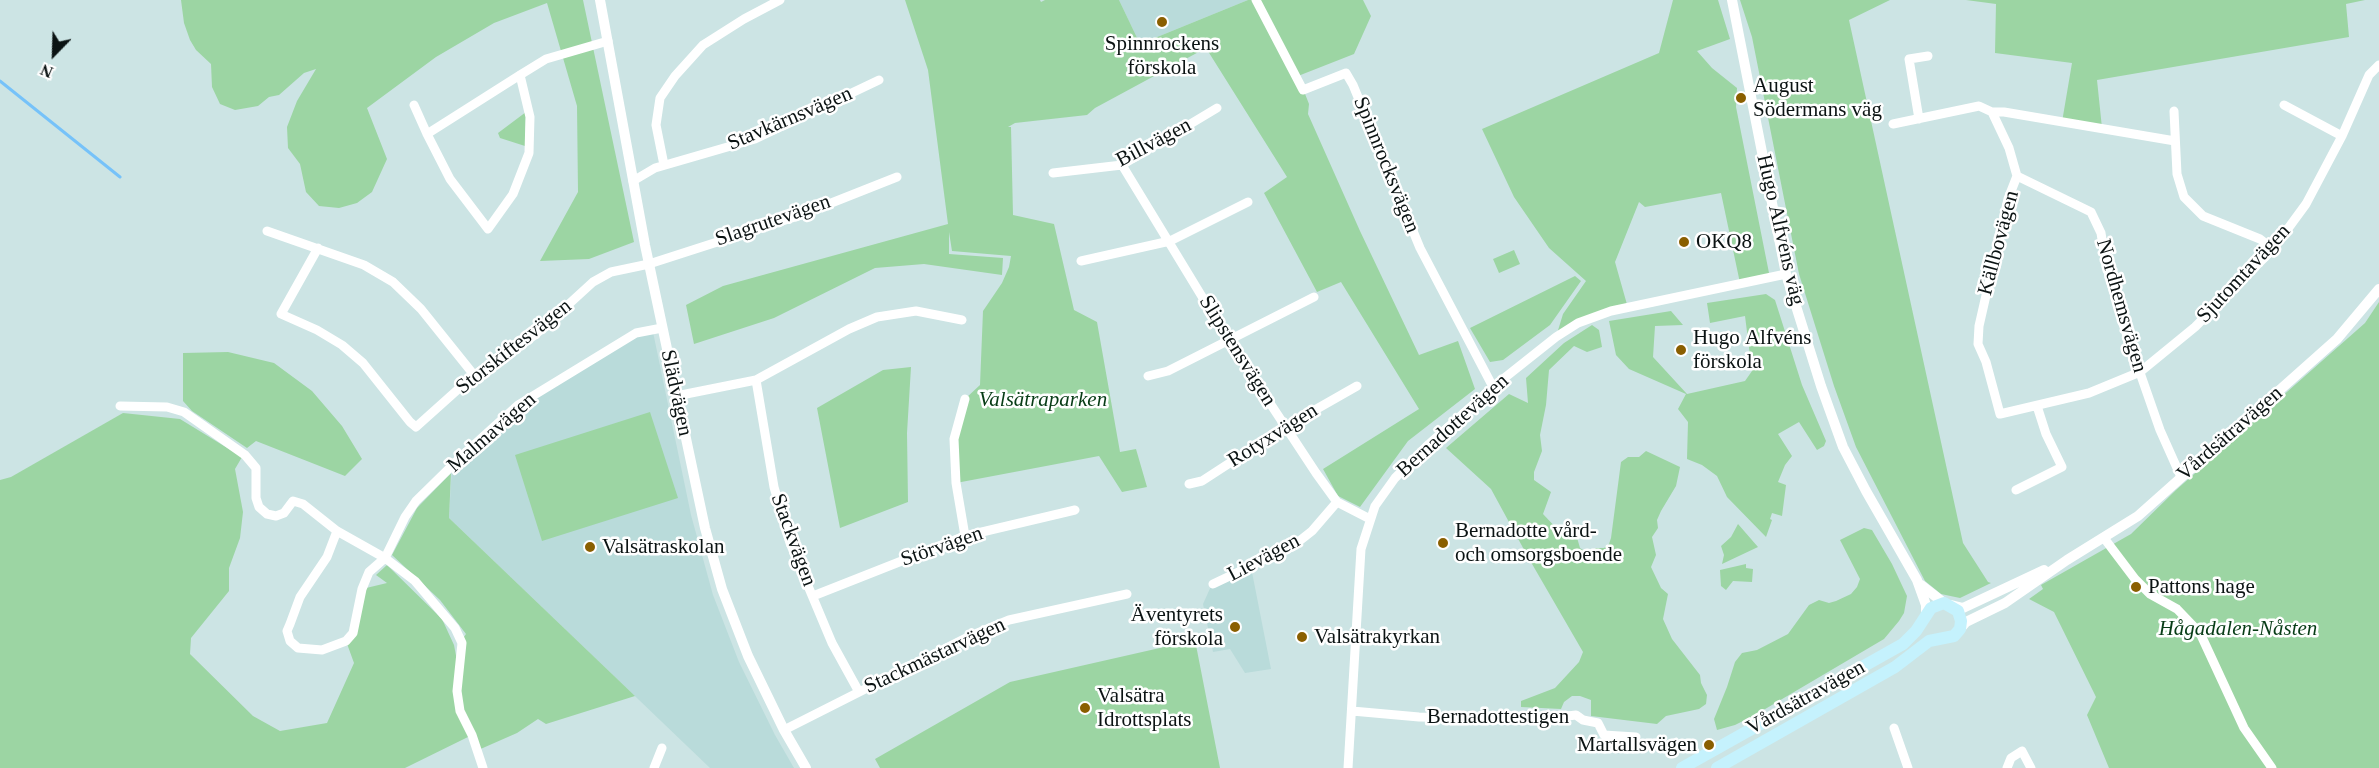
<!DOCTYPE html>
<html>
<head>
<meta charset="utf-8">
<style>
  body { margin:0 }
  #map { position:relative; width:2379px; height:768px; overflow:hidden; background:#cce4e4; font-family:Georgia,serif }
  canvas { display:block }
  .north { position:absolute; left:24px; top:24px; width:60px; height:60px; -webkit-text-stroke:4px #fff; paint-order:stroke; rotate:203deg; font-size:16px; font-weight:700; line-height:24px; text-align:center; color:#0b1313 }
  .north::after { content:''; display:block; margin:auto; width:21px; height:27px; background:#0b1313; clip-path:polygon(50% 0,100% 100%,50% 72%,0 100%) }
</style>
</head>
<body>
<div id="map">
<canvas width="2379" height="768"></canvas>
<div class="north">N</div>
</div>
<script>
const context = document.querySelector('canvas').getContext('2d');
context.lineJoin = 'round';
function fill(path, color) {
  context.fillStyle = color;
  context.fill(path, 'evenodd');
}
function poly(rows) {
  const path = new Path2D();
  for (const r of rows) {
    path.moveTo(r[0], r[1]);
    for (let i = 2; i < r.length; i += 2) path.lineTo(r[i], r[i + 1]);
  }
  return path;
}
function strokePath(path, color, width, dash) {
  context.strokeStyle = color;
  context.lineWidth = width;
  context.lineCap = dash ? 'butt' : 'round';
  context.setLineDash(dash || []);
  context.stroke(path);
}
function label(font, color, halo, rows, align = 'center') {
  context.font = font + ' Georgia,serif';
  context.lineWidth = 5;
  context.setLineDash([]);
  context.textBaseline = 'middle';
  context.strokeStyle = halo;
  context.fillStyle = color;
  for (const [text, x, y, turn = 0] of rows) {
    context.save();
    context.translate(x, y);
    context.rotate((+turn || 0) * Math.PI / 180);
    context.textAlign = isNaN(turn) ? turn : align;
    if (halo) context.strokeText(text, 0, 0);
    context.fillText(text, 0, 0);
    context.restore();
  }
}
const built = poly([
  [1119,0,1248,0,1140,44],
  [653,332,691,515,713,595,739,662,775,735,794,768,710,768,449,518,452,466,518,405,636,333],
  [1251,567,1271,669,1245,673,1230,649,1213,652,1203,604,1212,584]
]);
const green = poly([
  [181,0,583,0,634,242,589,259,540,261,578,192,577,106,547,3,494,23,436,57,367,108,387,159,372,192,357,203,339,208,319,206,306,192,300,164,288,148,287,127,297,101,316,69,304,73,279,95,269,97,258,106,235,110,220,104,212,87,211,64,196,50,190,40,184,23],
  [905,0,1040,0,1041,2,1045,0,1119,0,1140,44,1248,0,1363,0,1371,16,1354,54,1298,76,1309,104,1308,114,1360,231,1419,355,1458,341,1475,389,1408,441,1360,507,1338,496,1323,469,1419,409,1341,282,1317,292,1264,193,1287,177,1206,48,1095,108,1087,115,1015,123,1008,127,1011,127,1013,215,1054,224,1074,310,1097,322,1120,452,1136,449,1147,487,1122,492,1099,456,956,483,954,439,965,399,980,385,983,311,1002,283,1009,267,1011,256,952,251,949,232,949,254,1003,258,1002,275,924,264,875,268,774,318,694,344,686,305,723,286,948,224,928,70],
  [1673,0,1718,0,1730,39,1697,51,1712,68,1737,88,1736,107,1770,278,1740,283,1721,193,1645,207,1639,202,1615,262,1628,308,1611,311,1556,337,1563,314,1586,281,1549,248,1514,197,1482,129,1659,53],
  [1740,0,1890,0,1849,20,1963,543,1988,582,1991,583,1960,598,1941,594,1925,581,1856,447,1834,386,1799,274,1752,37],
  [1966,0,2365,0,2346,4,2349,37,2097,80,2102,128,2062,122,2072,63,1995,53,1996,4],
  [526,112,525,146,500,138,498,133],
  [1514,250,1520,264,1499,273,1493,259],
  [1575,276,1581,281,1550,325,1503,360,1490,362,1470,328],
  [1766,294,1775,300,1802,385,1826,441,1824,446,1817,450,1799,422,1778,434,1792,456,1785,465,1778,482,1786,485,1782,516,1772,513,1770,519,1772,520,1766,537,1727,497,1717,476,1702,465,1687,459,1688,422,1678,409,1686,394,1629,369,1616,355,1609,321,1671,311,1683,325,1655,326,1653,357,1687,394,1745,381,1752,371,1745,316,1710,323,1707,303],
  [2379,302,2379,768,2109,768,2087,715,2096,697,2054,612,2029,599,2043,589,2041,585,2131,534,2176,490,2365,323],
  [1592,325,1599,330,1602,347,1587,352,1574,346,1549,370,1546,405,1540,435,1542,451,1534,472,1534,480,1551,492,1543,514,1561,533,1576,534,1580,548,1589,554,1596,548,1604,548,1609,544,1611,538,1621,462,1628,457,1639,457,1646,451,1680,467,1676,486,1661,511,1657,520,1658,528,1652,537,1656,555,1651,567,1661,588,1668,594,1663,619,1672,639,1700,675,1701,683,1707,695,1706,704,1699,709,1666,716,1657,724,1591,716,1591,700,1580,696,1572,696,1564,702,1561,709,1521,707,1521,701,1555,688,1579,662,1583,652,1528,557,1491,489,1446,448,1509,394,1528,403,1526,378,1564,343],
  [228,352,274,363,312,391,342,426,362,459,345,476,256,441,247,448,192,411,183,401,183,353],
  [911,367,907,433,908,502,840,528,817,408,883,370],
  [650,412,678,498,542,541,515,455],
  [123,413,180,419,242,457,235,469,243,512,240,538,229,568,229,591,191,638,190,654,253,716,280,731,327,723,354,663,346,641,362,589,387,583,376,575,387,565,442,619,454,645,458,666,461,641,466,634,440,600,392,555,417,508,451,473,449,518,635,696,546,724,538,719,517,733,476,751,468,737,405,768,0,768,0,480,11,477],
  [1738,524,1758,547,1722,564,1724,555,1721,546,1731,537],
  [1864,528,1872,530,1892,564,1907,596,1904,613,1899,621,1884,639,1755,715,1735,725,1717,730,1714,719,1727,687,1735,662,1742,653,1757,650,1788,634,1809,605,1819,600,1829,603,1836,601,1851,594,1857,587,1860,579,1840,540],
  [1746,564,1746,568,1753,569,1752,582,1733,581,1726,590,1721,586,1720,570],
  [1195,640,1220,768,880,768,875,759,1010,682]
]);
const stream = poly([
  [0,81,120,177]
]);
const minor = poly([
  [1256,0,1303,90,1346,73,1353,85,1420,248,1493,387],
  [520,75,530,117,529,153,513,194,488,229,450,179,427,134,520,75,546,59,608,41],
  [414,105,427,134],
  [2284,105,2342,136],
  [2174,111,2177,174,2184,197,2203,216,2260,239,2273,249],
  [1919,119,1909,59,1928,56],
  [1893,124,1979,106,1992,112],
  [2175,141,2004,112,1992,112,2009,148,2017,176,2008,199,1979,326,1978,344,1986,362,2000,414,2089,393,2140,372,2195,327,2273,249,2306,204,2342,136,2369,75,2379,65],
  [664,165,656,125,660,98,675,76,703,45,744,19,780,0],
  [1122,165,1229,341,1316,473,1337,502,1370,519],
  [1053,173,1122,165,1217,108],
  [2017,176,2091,212,2101,233,2106,265,2123,324,2160,430,2181,477],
  [633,181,655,168,755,139,879,80],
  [267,231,364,265,393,282,421,309,474,375],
  [318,248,281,314,317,330,342,345,363,363,410,422,416,427,474,375,535,335,593,282,611,272,649,264,801,215,897,177],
  [1081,261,1170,241,1248,202],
  [1148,376,1168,371,1314,297],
  [756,380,774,487,790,543,832,643,859,692],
  [676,396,756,380,849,329,877,317,916,311,962,320],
  [120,406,167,407,184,412,245,455,256,468,256,498,259,507,267,514,276,516,284,513,293,501,303,504,337,531,385,558,415,581,455,628,462,643,457,691,460,711,472,735,483,768],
  [1189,484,1202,481,1285,427,1357,386],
  [2016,490,2062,467,2046,434,2037,406],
  [337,531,327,557,300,597,290,624,287,631,290,641,298,648,322,650,346,641,353,633,362,589,369,572,385,558,405,517,416,501,465,453,518,405,636,333,662,328],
  [965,536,956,483,954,439,965,399],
  [2104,538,2135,579,2150,594,2177,609,2200,633,2244,728,2272,768],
  [1213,584,1293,546,1312,531,1337,502],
  [813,596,965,536,1075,510],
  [1352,711,1419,717,1533,720,1576,715,1583,720,1598,723,1604,735,1636,737],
  [1894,728,1908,768],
  [784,730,968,637,1009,620,1127,594],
  [654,768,662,748],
  [1348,768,1361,549,1375,506,1395,478,1429,444,1493,387,1556,337,1578,323,1611,311,1786,274],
  [2007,768,2011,758,2022,751,2031,768]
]);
const tertiary = poly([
  [600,0,645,245,705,528,722,589,748,656,784,730,806,768],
  [1732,0,1786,274,1821,386,1843,447,1866,491,1917,580,1926,605,1926,615],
  [1921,585,1944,603],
  [1951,605,1963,608,2044,570],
  [1960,629,1966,622,2005,603,2067,560,2138,516,2337,339,2379,289]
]);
const secondary = poly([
  [1682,768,1903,644,1916,631,1931,608,1944,603,1958,611,1961,621,1960,629,1954,636,1929,641,1895,667,1717,768]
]);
const markers = [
  [1162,22,6,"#8a5f00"],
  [1741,98,6,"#8a5f00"],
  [1684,242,6,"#8a5f00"],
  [1681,350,6,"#8a5f00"],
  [1443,543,6,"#8a5f00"],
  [590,547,6,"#8a5f00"],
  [2136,587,6,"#8a5f00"],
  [1235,627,6,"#8a5f00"],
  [1302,637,6,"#8a5f00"],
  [1085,708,6,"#8a5f00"],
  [1709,745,6,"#8a5f00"]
];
const poiNames = [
  ["Spinnrockens",1162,44,"center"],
  ["förskola",1162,68,"center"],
  ["August",1753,86],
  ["Södermans väg",1753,110],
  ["OKQ8",1696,242],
  ["Hugo Alfvéns",1693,338],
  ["förskola",1693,362],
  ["Bernadotte vård-",1455,531],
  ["och omsorgsboende",1455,555],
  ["Valsätraskolan",602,547],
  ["Pattons hage",2148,587],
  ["Äventyrets",1223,615,"right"],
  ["förskola",1223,639,"right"],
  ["Valsätrakyrkan",1314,637],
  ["Valsätra",1097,696],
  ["Idrottsplats",1097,720],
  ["Martallsvägen",1697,745,"right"]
];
const streetNames = [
  ["Stavkärnsvägen",790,119,-23],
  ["Billvägen",1154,143,-28],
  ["Spinnrocksvägen",1386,165,68],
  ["Slagrutevägen",773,221,-19],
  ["Hugo Alfvéns väg",1780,230,77],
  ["Källbovägen",1999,243,-75],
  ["Sjutomtavägen",2244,274,-47],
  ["Nordhemsvägen",2121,306,74],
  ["Storskiftesvägen",514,347,-38],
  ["Slipstensvägen",1237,351,58],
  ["Slädvägen",676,393,78],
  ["Bernadottevägen",1453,426,-42],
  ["Malmavägen",492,433,-41],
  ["Vårdsätravägen",2230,434,-41],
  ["Rotyxvägen",1273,436,-32],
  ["Stackvägen",793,540,70],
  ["Störvägen",942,547,-19],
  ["Lievägen",1264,558,-28],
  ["Stackmästarvägen",935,656,-25],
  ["Vårdsätravägen",1806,698,-29],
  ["Bernadottestigen",1498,717]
];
const parkNames = [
  ["Valsätraparken",1043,400],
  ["Hågadalen-Nåsten",2238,629]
];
fill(built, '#b9dbda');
fill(green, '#9cd5a3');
strokePath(stream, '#76c2f9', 3);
strokePath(minor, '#fff', 9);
strokePath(tertiary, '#fff', 10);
strokePath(secondary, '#c5f2fd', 12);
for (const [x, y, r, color] of markers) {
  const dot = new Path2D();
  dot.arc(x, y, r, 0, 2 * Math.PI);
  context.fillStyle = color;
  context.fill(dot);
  strokePath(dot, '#fff', 2);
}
label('21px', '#0b1313', '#fff', poiNames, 'left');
label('21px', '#0b1313', '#fff', streetNames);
label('italic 21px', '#073c16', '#fff', parkNames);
</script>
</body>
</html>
